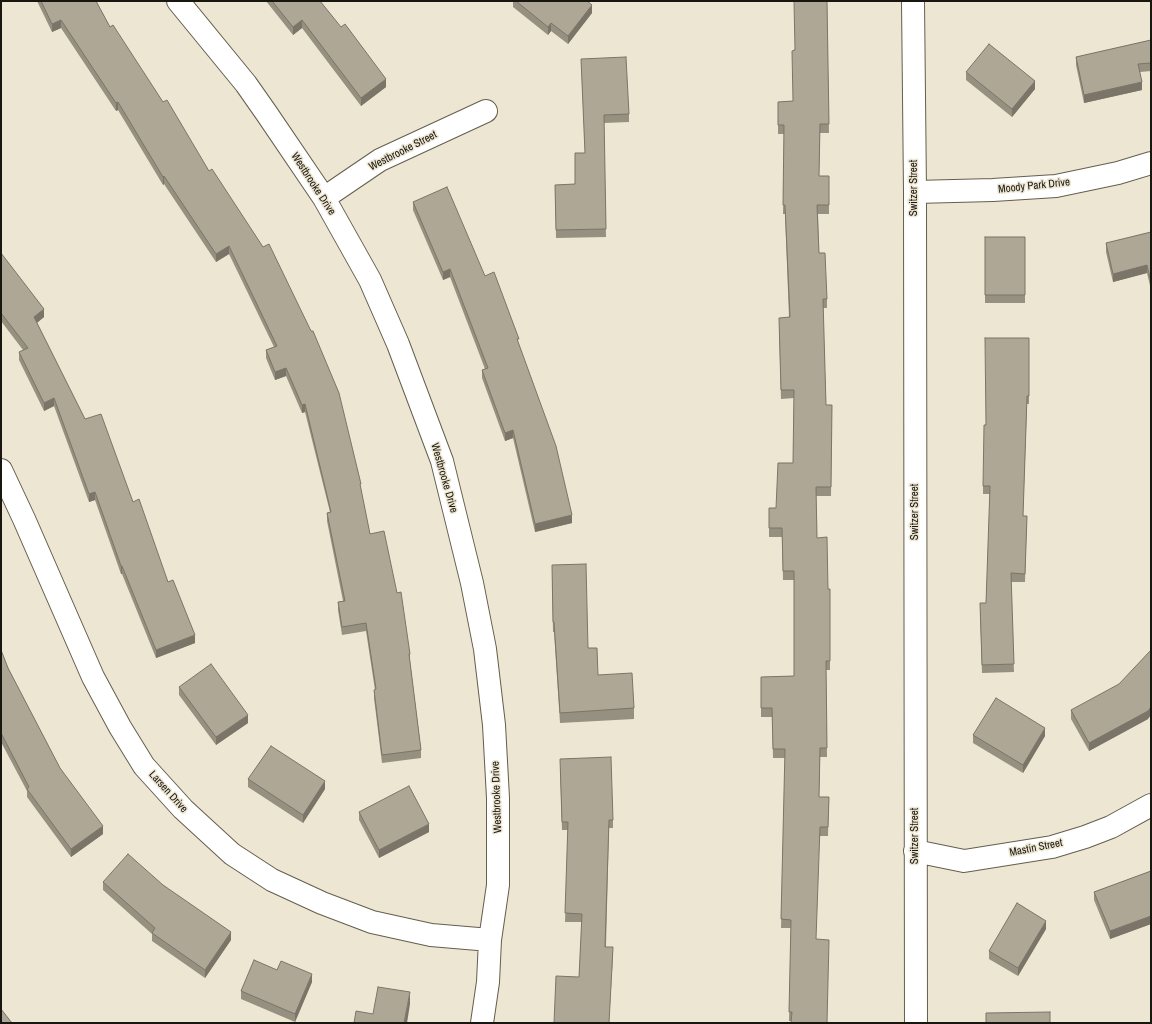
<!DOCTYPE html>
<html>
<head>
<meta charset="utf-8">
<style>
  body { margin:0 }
  #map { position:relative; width:1152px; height:1024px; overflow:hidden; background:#ede6d3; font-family:"Archivo Narrow",sans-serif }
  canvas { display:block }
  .frame { position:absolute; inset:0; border:2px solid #19160f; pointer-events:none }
</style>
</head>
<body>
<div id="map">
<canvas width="1152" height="1024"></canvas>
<div class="frame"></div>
</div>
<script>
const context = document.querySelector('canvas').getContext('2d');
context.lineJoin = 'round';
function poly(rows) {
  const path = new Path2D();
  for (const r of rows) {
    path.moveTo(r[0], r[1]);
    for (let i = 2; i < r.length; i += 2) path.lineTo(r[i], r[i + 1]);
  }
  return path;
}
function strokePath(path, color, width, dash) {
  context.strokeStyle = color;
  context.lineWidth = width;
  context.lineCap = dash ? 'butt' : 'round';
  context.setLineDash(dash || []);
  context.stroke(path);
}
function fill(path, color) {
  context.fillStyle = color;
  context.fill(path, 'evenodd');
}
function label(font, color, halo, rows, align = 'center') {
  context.font = font + ' "Archivo Narrow",sans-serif';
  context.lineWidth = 3;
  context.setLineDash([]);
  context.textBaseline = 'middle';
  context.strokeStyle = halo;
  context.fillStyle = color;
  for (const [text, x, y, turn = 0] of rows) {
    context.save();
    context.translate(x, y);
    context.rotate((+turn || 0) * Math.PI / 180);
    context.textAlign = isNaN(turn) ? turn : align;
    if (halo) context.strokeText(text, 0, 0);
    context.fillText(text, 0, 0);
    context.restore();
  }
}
const minor = poly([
  [178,1,246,84,267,114,324,198,370,280,398,344,442,461,472,583,485,649,494,725,498,798,498,885,490,940,488,982,482,1023],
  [913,1,915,192,916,1023],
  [915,192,993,190,1056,186,1118,173,1151,163],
  [324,198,380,160,486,111],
  [1,470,24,519,93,677,120,727,144,766,183,809,232,854,272,880,322,903,372,922,431,935,490,940],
  [915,851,964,861,1052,847,1085,837,1111,827,1151,805]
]);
const wall = poly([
  [37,1,96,1,110,27,113,25,361,492,370,534,410,654,410,662,421,750,421,758,382,763,374,698,374,690,375,690,366,631,342,635,338,610,338,602,343,601,327,521,327,513,330,512,305,412,302,413,286,376,275,380,266,358,266,350,274,347,229,254,216,262,164,184,163,185,118,110,116,111,61,28,52,32],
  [266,1,320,1,386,87,361,106,302,28,293,35],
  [513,1,587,1,592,13,568,44,551,31,548,35,513,7],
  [827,1,829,133,820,133,819,176,829,176,829,214,818,214,819,253,827,299,827,308,823,308,826,405,832,405,831,496,816,496,817,538,828,589,830,589,830,670,826,670,827,757,820,757,819,797,829,797,828,836,820,836,791,1021,789,1021,791,928,781,928,785,758,773,758,772,717,761,717,761,677,794,676,794,580,783,580,782,537,769,537,769,508,776,508,793,463,794,398,781,399,779,327,789,317,785,214,783,214,784,134,778,134,778,102,793,101,794,50],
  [1151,40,1151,71,1140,72,1142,90,1084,103,1076,65,1076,57],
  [581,59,629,114,629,122,604,123,606,237,556,238,555,185,575,184,585,153],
  [966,72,1035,89,1012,117,966,80],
  [413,202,485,276,519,345,572,523,535,532,513,438,505,441,482,378,482,370,485,369,450,277,443,280,413,210],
  [1151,232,1151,290,1147,273,1113,282,1106,252,1106,243],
  [985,237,1025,237,1025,303,985,303],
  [1,253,44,317,37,323,85,419,133,502,168,582,195,643,156,658,122,574,121,574,95,500,89,502,54,406,44,411,19,360,19,352,23,350,1,321],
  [1029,338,1029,404,1027,404,1023,516,1027,516,1025,582,1011,582,1014,672,982,673,980,611,986,603,990,494,983,494,983,486],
  [552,576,588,648,598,675,634,708,634,719,560,723,554,632,553,632],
  [1,650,8,668,60,768,103,834,71,857,27,797,27,791,1,742],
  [179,687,248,723,216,745,179,695],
  [1071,710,1148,719,1089,751,1071,719],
  [973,735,1045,736,1023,773,973,743],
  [560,767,613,820,613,828,609,828,606,947,613,955,579,977,582,922,565,922,568,830,562,830],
  [248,779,325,789,303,823,248,787],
  [359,812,429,832,379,858,359,820],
  [1151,871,1151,924,1110,939,1094,900,1094,892],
  [103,882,163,885,231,940,205,978,152,941,152,934,103,890],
  [1046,929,1018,976,989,959,989,951],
  [277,970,312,982,295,1022,241,999,241,991]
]);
const shadedWall = poly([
  [592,5,592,13,568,44,568,36],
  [61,20,61,28,52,32,52,24],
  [302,20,302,28,293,35,293,27],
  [551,23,551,31,548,35,548,27],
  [386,79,386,87,361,106,361,98],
  [1035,81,1035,89,1012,117,1012,109],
  [1142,82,1142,90,1084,103,1084,95],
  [118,102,118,110,116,111,116,103],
  [164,176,164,184,163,185,163,177],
  [229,246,229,254,216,262,216,254],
  [1147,265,1147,273,1113,282,1113,274],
  [450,269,450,277,443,280,443,272],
  [44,309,44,317,34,325,34,317],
  [286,368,286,376,275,380,275,372],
  [54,398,54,406,44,411,44,403],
  [305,404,305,412,302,413,302,405],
  [513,430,513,438,505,441,505,433],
  [95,492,95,500,89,502,89,494],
  [572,515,572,523,535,532,535,524],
  [121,566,122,566,122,574,121,574],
  [195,635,195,643,156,658,156,650],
  [1151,707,1151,715,1148,719,1089,751,1089,743],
  [248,715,248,723,216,745,216,737],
  [1045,728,1045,736,1023,773,1023,765],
  [325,781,325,789,303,823,303,815],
  [429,824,429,832,379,858,379,850],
  [103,826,103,834,71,857,71,849],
  [1151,916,1151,924,1110,939,1110,931],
  [1046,921,1046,929,1018,976,1018,968],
  [231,932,231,940,205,978,205,970],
  [613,947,613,955,609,1023],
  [312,974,312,982,295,1022,295,1014],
  [410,992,410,1004,407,1023,404,1023]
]);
const building = poly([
  [41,1,96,1,110,27,113,25,163,102,167,100,209,171,212,169,263,247,269,244,311,331,313,331,339,393,361,484,360,484,370,534,384,531,397,593,401,592,410,654,409,654,421,750,382,755,374,690,376,689,366,623,342,627,338,602,345,601,327,513,331,512,305,404,302,405,286,368,275,372,266,350,277,346,229,246,216,254,164,176,163,177,118,102,116,103,61,20,52,24,41,1],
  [272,1,320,1,341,27,345,24,386,79,361,98,302,20,293,27,272,1],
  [516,1,587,1,592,5,568,36,551,23,548,27,516,1],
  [794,1,827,1,829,124,820,124,819,176,829,176,829,205,817,205,819,253,825,253,827,299,823,299,826,405,832,405,831,487,816,487,817,538,827,537,828,589,830,589,830,661,826,661,827,748,820,748,819,797,829,797,828,827,820,827,816,939,829,940,827,1023,791,1023,792,1012,789,1012,791,920,781,919,785,749,773,749,772,708,761,708,761,677,794,676,794,571,783,571,782,528,769,528,769,508,776,508,778,463,793,463,794,390,781,390,779,318,790,317,785,205,783,205,784,125,778,125,778,102,793,101,792,51,795,50,794,1],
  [1151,40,1151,63,1138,64,1142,82,1084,95,1076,57,1151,40],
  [989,44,1035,81,1012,109,966,72,989,44],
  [626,57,629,114,604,115,606,229,556,230,555,185,575,184,575,153,585,153,581,59,626,57],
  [447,187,485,276,494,272,519,339,517,339,556,446,572,515,535,524,513,430,505,433,482,370,488,368,450,269,443,272,413,202,447,187],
  [1151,232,1151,282,1147,265,1113,274,1106,243,1151,232],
  [985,237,1025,237,1025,295,985,295,985,237],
  [1,253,44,309,34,317,85,419,101,414,133,502,139,499,168,582,173,580,195,635,156,650,122,566,121,566,95,492,89,494,54,398,44,403,19,352,28,348,1,313,1,253],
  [985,338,1029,338,1029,396,1027,396,1023,516,1027,516,1025,574,1011,573,1014,664,982,665,980,603,986,603,990,486,983,486,984,425,986,425,985,338],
  [586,564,588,648,597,648,598,675,632,673,634,708,560,713,554,622,553,622,552,565,586,564],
  [1,650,8,668,60,768,103,826,71,849,27,789,29,787,1,733,1,650],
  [1151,650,1151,707,1148,711,1089,743,1071,710,1119,684,1151,650],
  [211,664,248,715,216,737,179,687,211,664],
  [996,698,1045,728,1023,765,973,735,996,698],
  [271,746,325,781,303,815,248,779,271,746],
  [611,757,613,820,609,820,605,947,613,947,609,1023,554,1023,556,976,579,977,582,914,565,913,568,822,562,822,560,759,611,757],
  [409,786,429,824,379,850,359,812,409,786],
  [128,854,163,885,231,932,205,970,152,933,155,928,103,882,128,854],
  [1151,871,1151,916,1110,931,1094,892,1151,871],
  [1017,903,1046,921,1018,968,989,951,1017,903],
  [254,960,277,970,281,961,312,974,295,1014,241,991,254,960],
  [378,987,410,992,404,1023,354,1023,356,1011,373,1014,378,987],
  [1,1009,12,1023,1,1023,1,1009],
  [1050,1012,1050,1023,986,1023,986,1013,1050,1012]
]);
const streetNames = [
  ["Westbrooke Street",403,151,-27],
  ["Westbrooke Drive",313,184,57],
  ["Moody Park Drive",1034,186,-6],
  ["Switzer Street",914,188,-90],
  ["Westbrooke Drive",444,478,74],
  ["Switzer Street",915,512,-90],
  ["Larsen Drive",168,792,48],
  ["Westbrooke Drive",497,797,-92],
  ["Switzer Street",915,836,-90],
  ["Mastin Street",1036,848,-11]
];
strokePath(minor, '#645e4d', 24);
strokePath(minor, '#fff', 22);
fill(wall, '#969080');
fill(shadedWall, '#7a7568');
fill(building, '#aea795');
strokePath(building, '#7a7568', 1);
label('11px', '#19160f', '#ede6d3', streetNames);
</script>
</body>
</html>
